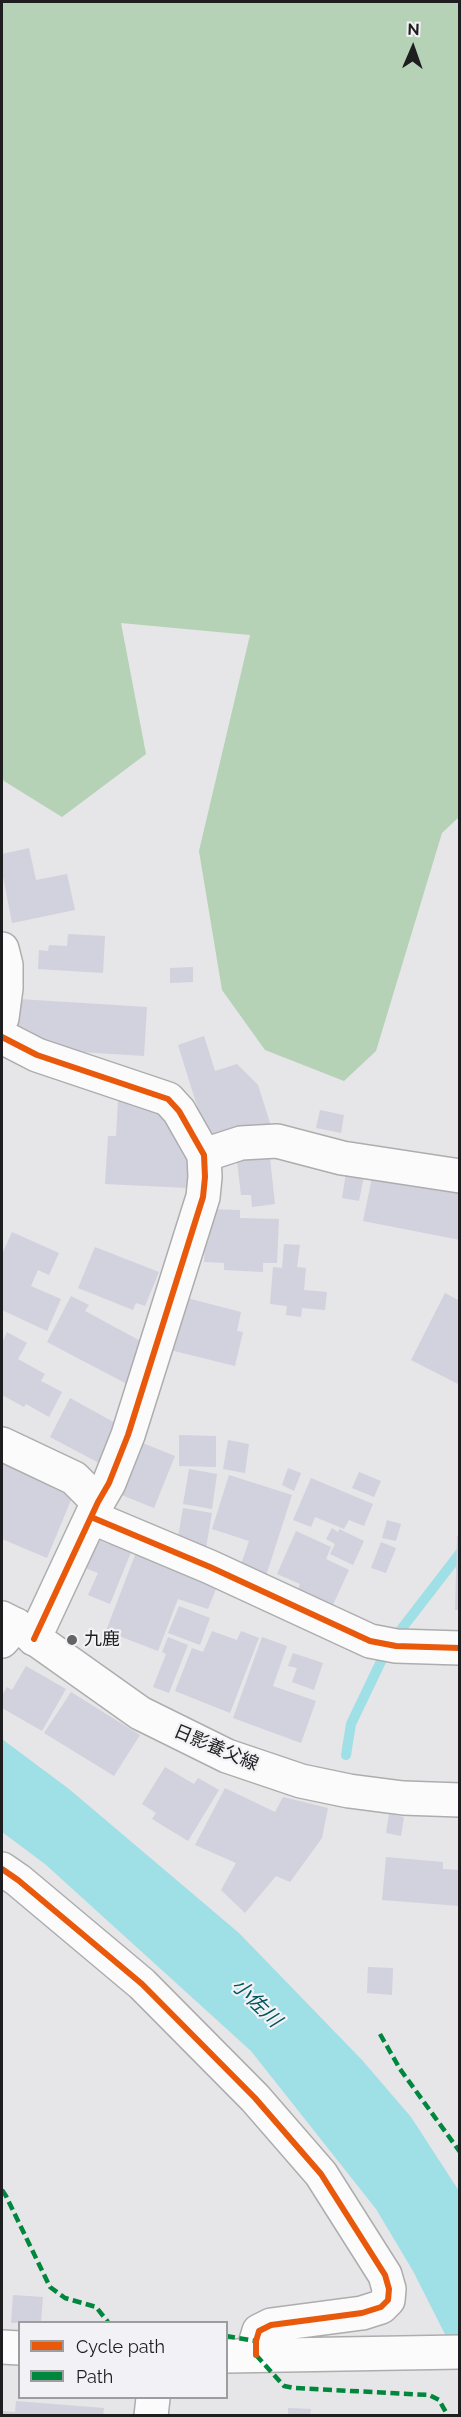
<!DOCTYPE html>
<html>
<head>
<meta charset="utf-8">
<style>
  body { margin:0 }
  #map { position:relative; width:461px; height:2417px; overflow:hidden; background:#e6e5e7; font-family:Raleway,sans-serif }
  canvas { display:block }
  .frame { position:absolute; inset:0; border:3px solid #1e1d1f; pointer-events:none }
  .legend { position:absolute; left:18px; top:2321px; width:210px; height:78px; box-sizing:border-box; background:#f2f1f5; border:2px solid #9d9c9f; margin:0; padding:8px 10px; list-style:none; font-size:18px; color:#1e1d1f }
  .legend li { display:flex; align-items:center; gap:12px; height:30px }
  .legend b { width:30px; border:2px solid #9d9c9f }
  .north { position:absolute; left:383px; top:18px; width:60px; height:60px; -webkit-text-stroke:4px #f2f1f5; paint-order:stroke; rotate:2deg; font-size:16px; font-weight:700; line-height:24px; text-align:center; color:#1e1d1f }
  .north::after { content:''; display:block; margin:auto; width:21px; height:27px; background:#1e1d1f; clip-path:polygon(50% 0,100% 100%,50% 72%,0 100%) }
</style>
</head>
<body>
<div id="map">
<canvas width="461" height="2417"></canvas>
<div class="frame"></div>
<ul class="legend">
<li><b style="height:8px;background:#e8590c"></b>Cycle path</li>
<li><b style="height:8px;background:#00873e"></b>Path</li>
</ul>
<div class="north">N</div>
</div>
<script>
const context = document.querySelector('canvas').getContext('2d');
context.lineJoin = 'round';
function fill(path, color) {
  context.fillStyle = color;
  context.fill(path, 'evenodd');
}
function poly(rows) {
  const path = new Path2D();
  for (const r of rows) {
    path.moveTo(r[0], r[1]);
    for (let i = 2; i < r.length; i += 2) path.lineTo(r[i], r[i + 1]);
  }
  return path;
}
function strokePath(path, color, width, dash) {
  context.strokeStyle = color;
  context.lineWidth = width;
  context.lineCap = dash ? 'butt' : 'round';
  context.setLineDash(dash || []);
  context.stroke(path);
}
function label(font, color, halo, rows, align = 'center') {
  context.font = font + ' Raleway,"Noto Sans JP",sans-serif';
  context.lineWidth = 4.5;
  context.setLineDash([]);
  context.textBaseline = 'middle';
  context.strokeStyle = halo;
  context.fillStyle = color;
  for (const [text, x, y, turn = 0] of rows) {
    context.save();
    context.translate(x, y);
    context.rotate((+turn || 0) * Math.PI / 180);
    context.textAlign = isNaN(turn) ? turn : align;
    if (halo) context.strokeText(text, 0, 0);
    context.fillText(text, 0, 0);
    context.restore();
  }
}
const forest = poly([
  [2,2,459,2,459,817,442,833,376,1051,344,1081,265,1050,222,990,199,851,250,635,121,623,146,754,62,817,4,781,2,776]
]);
const water = poly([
  [2,1739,69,1789,239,1933,362,2060,411,2117,459,2191,459,2362,413,2271,376,2209,251,2051,45,1864,2,1832]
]);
const stream = poly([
  [393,1640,460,1553],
  [346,1755,351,1724,385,1653]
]);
const building = poly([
  [29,848,36,880,67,874,75,910,12,923,2,871,2,854],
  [68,934,105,936,103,973,38,969,39,950,48,951,49,945,67,946],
  [193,967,193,982,170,983,170,968],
  [19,999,147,1007,144,1056,65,1051,17,1027],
  [204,1036,215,1071,237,1064,258,1085,271,1126,253,1132,251,1125,207,1138,178,1045],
  [118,1100,148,1101,148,1111,168,1113,168,1127,178,1128,184,1140,183,1156,190,1156,188,1188,105,1184,108,1136,116,1136],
  [320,1110,344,1115,341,1133,316,1128],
  [269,1149,275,1204,252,1207,251,1195,241,1195,236,1153],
  [346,1173,364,1176,359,1201,342,1198],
  [373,1173,460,1190,460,1240,363,1221],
  [206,1209,240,1210,240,1218,279,1219,277,1263,263,1263,263,1272,224,1270,224,1263,204,1262],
  [12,1232,59,1253,49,1275,38,1270,31,1286,61,1299,47,1331,2,1310,2,1254],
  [284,1244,300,1245,297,1267,306,1268,304,1290,327,1292,325,1310,302,1308,301,1317,286,1315,287,1306,270,1304,273,1267,282,1268],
  [95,1247,159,1272,145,1306,136,1303,133,1310,78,1288],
  [445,1293,460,1301,460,1385,411,1360],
  [71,1296,89,1305,85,1311,148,1345,127,1384,47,1342],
  [183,1297,241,1312,237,1331,243,1332,235,1366,170,1350],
  [7,1332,27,1343,18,1359,45,1374,41,1381,62,1392,49,1417,26,1404,24,1407,2,1395,2,1343],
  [70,1398,119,1425,99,1463,50,1437],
  [179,1435,216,1436,216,1467,179,1466],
  [228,1440,249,1444,245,1473,223,1469],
  [140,1442,175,1456,154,1508,119,1494],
  [2,1458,76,1488,47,1558,2,1539],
  [288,1468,301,1473,294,1491,282,1485],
  [189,1469,217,1474,212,1509,183,1504],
  [359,1472,381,1481,374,1497,352,1488],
  [229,1475,292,1495,265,1579,239,1570,249,1541,212,1529],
  [311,1478,373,1504,364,1526,349,1520,344,1529,315,1517,311,1527,293,1520],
  [183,1508,212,1513,206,1548,177,1543],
  [387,1520,401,1524,396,1541,382,1538],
  [332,1528,338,1532,339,1529,364,1541,353,1565,330,1554,335,1544,326,1539],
  [296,1531,331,1547,326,1559,349,1570,332,1607,297,1592,300,1584,277,1574],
  [111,1536,134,1545,110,1604,88,1595,98,1573,80,1566,92,1537,108,1544],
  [457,1536,460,1536,460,1610,455,1610],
  [381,1542,396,1548,386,1573,371,1568],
  [138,1547,220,1579,208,1609,178,1599,158,1651,106,1631],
  [179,1606,210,1618,200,1645,168,1633],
  [212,1631,237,1640,241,1631,259,1638,230,1713,175,1691,192,1648,203,1652],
  [168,1637,188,1645,169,1693,153,1687,166,1654,162,1652],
  [262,1637,287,1646,273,1686,316,1701,301,1743,233,1718],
  [293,1653,323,1663,314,1690,292,1682,297,1668,288,1666],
  [26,1666,66,1689,42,1731,2,1708,2,1696,7,1687,12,1690],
  [71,1692,140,1735,114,1776,44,1733],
  [165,1767,194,1784,198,1778,219,1790,188,1841,152,1819,156,1813,142,1804],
  [225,1788,275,1812,283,1797,328,1808,322,1838,290,1882,276,1876,245,1913,221,1890,236,1863,195,1845],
  [389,1814,404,1817,401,1836,386,1833],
  [386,1857,443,1862,443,1869,460,1870,460,1906,382,1900],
  [368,1967,393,1968,392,1995,367,1993],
  [13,2295,43,2297,41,2322,11,2323],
  [16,2401,104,2408,103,2416,2,2416,2,2411,15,2412],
  [288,2408,311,2409,310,2416,288,2416]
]);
const minor = poly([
  [2,949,6,965,6,988,2,1018],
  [2,1037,37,1055,168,1099,179,1111,204,1155,205,1177,203,1197,128,1435,109,1483,98,1502,34,1639],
  [204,1155,241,1143,277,1141,342,1158,460,1176],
  [2,1444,74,1478,98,1502],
  [91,1517,210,1567,370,1641,396,1646,460,1648],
  [2,1641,16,1625],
  [2,1869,18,1880,142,1984,255,2098,321,2174,385,2275,389,2289,388,2300,381,2307,362,2313,271,2325,259,2331,256,2341,256,2355],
  [2,2347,20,2348],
  [226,2356,460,2352],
  [151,2416,153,2398]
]);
const major = poly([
  [2,1618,16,1625,140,1713,227,1756,301,1781,349,1791,403,1798,460,1800]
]);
const quiet = poly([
  [380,2034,400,2069,460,2152],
  [2,2190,6,2196,50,2287,65,2298,96,2307,108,2322],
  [226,2336,256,2341],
  [256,2355,284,2386,294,2388,429,2395,439,2400,448,2416]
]);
const cycleway = poly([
  [2,1037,37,1055,168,1099,179,1111,204,1155,205,1177,203,1197,128,1435,109,1483,98,1502,34,1639],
  [91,1517,210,1567,370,1641,396,1646,460,1648],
  [2,1869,18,1880,142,1984,255,2098,321,2174,385,2275,389,2289,388,2300,381,2307,362,2313,271,2325,259,2331,256,2341,256,2355]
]);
const markers = [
  [72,1640,6,"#646365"]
];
const poiNames = [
  ["九鹿",84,1640]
];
const streetNames = [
  ["日影養父線",216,1748,23]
];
const waterNames = [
  ["小佐川",256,2003,44]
];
fill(forest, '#b5d1b6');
fill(water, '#9fdfe6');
strokePath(stream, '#9fdfe6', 10);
fill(building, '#d2d1de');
strokePath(minor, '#adadae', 36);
strokePath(major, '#adadae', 36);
strokePath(minor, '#fbfbfb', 33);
strokePath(major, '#fbfbfb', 33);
strokePath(quiet, '#00873e', 4.5, [9, 4.5]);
strokePath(cycleway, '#e8590c', 6);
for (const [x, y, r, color] of markers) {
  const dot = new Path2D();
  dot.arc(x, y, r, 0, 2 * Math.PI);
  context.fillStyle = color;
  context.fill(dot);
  strokePath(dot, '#f2f1f5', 2);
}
label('18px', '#1e1d1f', '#f2f1f5', poiNames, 'left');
label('18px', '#1e1d1f', '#f2f1f5', streetNames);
label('italic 20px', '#00575d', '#f2f1f5', waterNames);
</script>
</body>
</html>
